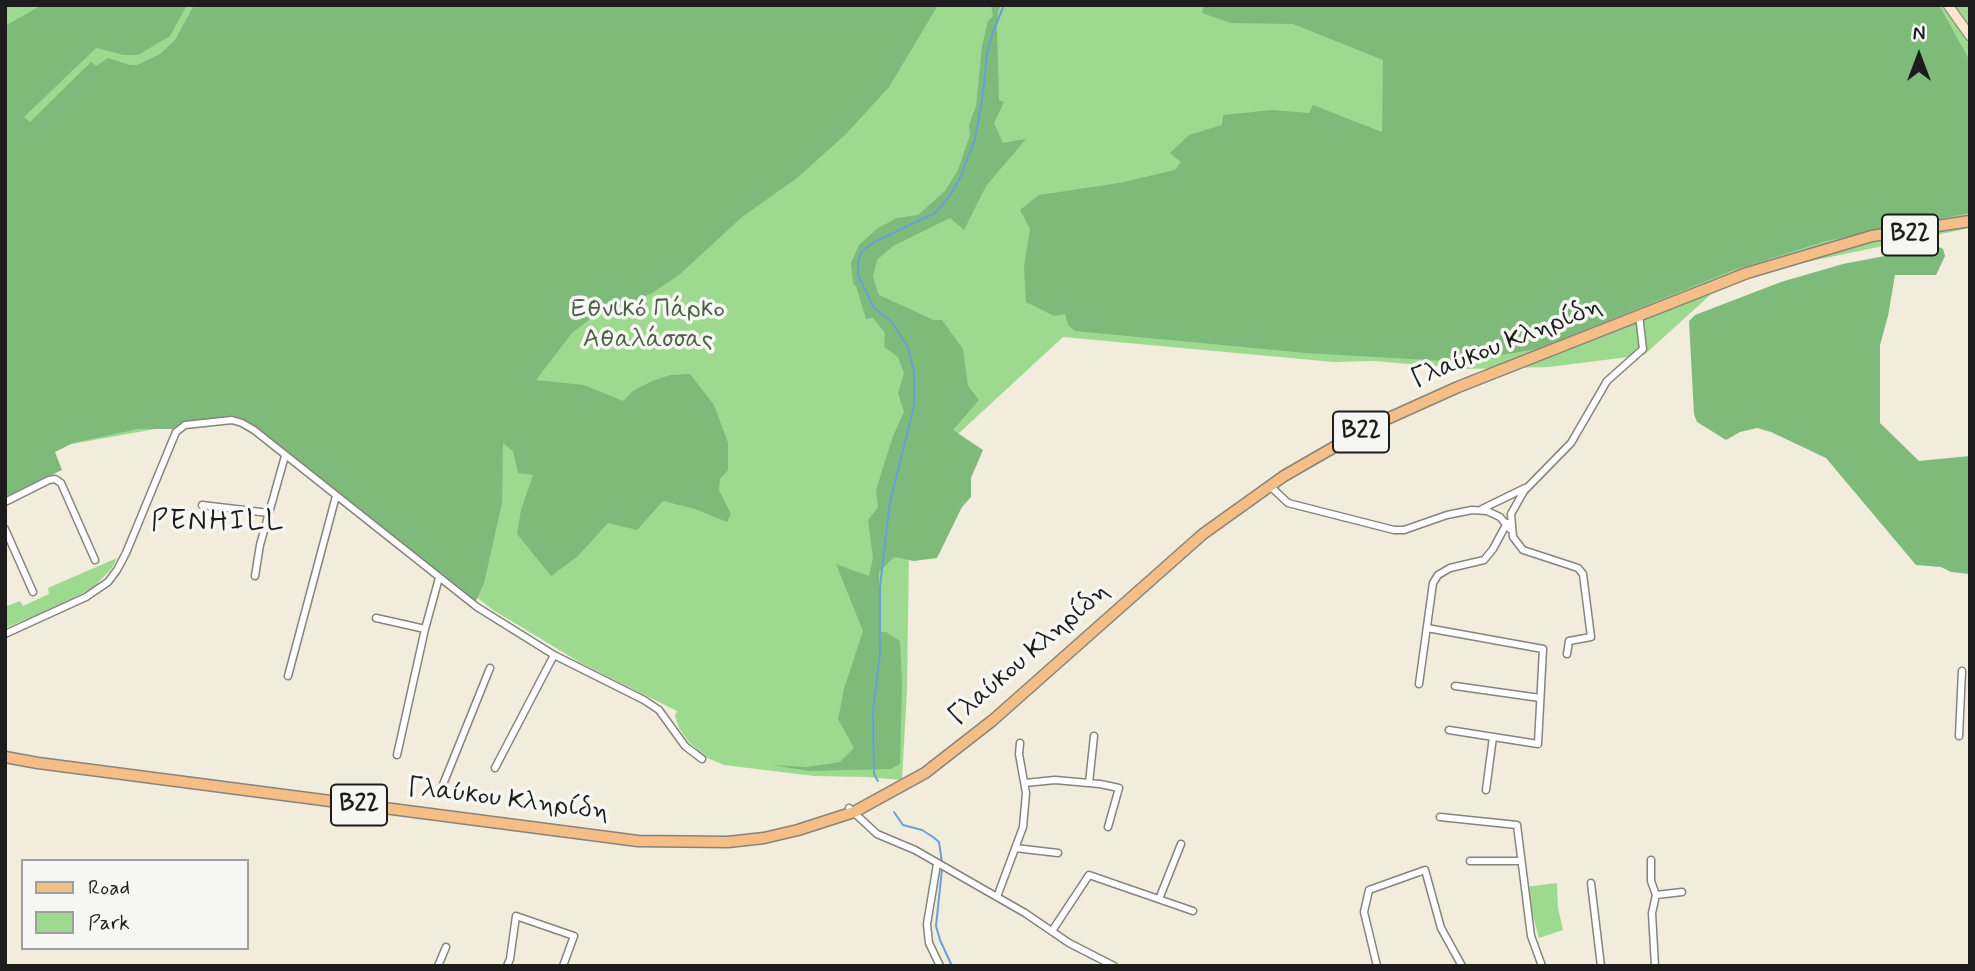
<!DOCTYPE html>
<html>
<head>
<meta charset="utf-8">
<style>
  body { margin:0 }
  #map { position:relative; width:1975px; height:971px; overflow:hidden; background:#f1ecdb; font-family:Mynerve,sans-serif }
  canvas { display:block }
  .frame { position:absolute; inset:0; border:7px solid #1c1c1c; pointer-events:none }
  .legend { position:absolute; left:21px; top:859px; width:228px; height:91px; box-sizing:border-box; background:#f6f6f2; border:2px solid #9f9f9c; margin:0; padding:9px 12px; list-style:none; font-size:21px; color:#1c1c1c }
  .legend li { display:flex; align-items:center; gap:14px; height:35px }
  .legend b { width:35px; border:2px solid #9f9f9c }
  .north { position:absolute; left:1884px; top:21px; width:70px; height:70px; -webkit-text-stroke:5px #f6f6f2; paint-order:stroke; rotate:0deg; font-size:19px; font-weight:700; line-height:28px; text-align:center; color:#1c1c1c }
  .north::after { content:''; display:block; margin:auto; width:24px; height:32px; background:#1c1c1c; clip-path:polygon(50% 0,100% 100%,50% 72%,0 100%) }
</style>
</head>
<body>
<div id="map">
<canvas width="1975" height="971"></canvas>
<div class="frame"></div>
<ul class="legend">
<li><b style="height:9px;background:#f5be86"></b>Road</li>
<li><b style="height:19px;background:#9dda8f"></b>Park</li>
</ul>
<div class="north">N</div>
</div>
<script>
const context = document.querySelector('canvas').getContext('2d');
context.lineJoin = 'round';
function fill(path, color) {
  context.fillStyle = color;
  context.fill(path, 'evenodd');
}
function poly(rows) {
  const path = new Path2D();
  for (const r of rows) {
    path.moveTo(r[0], r[1]);
    for (let i = 2; i < r.length; i += 2) path.lineTo(r[i], r[i + 1]);
  }
  return path;
}
function strokePath(path, color, width, dash) {
  context.strokeStyle = color;
  context.lineWidth = width;
  context.lineCap = dash ? 'butt' : 'round';
  context.setLineDash(dash || []);
  context.stroke(path);
}
function label(font, color, halo, rows, align = 'center') {
  context.font = font + ' Mynerve,sans-serif';
  context.lineWidth = 7;
  context.setLineDash([]);
  context.textBaseline = 'middle';
  context.strokeStyle = halo;
  context.fillStyle = color;
  for (const [text, x, y, turn = 0] of rows) {
    context.save();
    context.translate(x, y);
    context.rotate((+turn || 0) * Math.PI / 180);
    context.textAlign = isNaN(turn) ? turn : align;
    if (halo) context.strokeText(text, 0, 0);
    context.fillText(text, 0, 0);
    context.restore();
  }
}
const green = poly([
  [5,5,1970,5,1970,228,1729,278,1644,355,1549,367,1465,369,1374,361,1334,362,1063,337,944,447,909,548,907,690,902,780,867,777,814,776,724,765,705,757,688,741,679,728,675,716,677,711,581,663,493,610,242,416,182,418,161,428,55,447,5,473],
  [117,558,112,568,94,587,63,604,5,628,5,607,20,601,23,606,49,594,48,588],
  [1557,883,1558,908,1563,930,1539,938,1525,887]
]);
const forest = poly([
  [42,5,187,5,170,36,138,55,124,55,96,48,24,117,30,122,91,62,96,66,108,58,130,65,137,65,160,54,175,40,194,5,938,5,889,87,846,134,797,178,742,217,679,275,652,293,590,319,572,333,536,380,584,385,623,401,633,391,652,381,671,375,690,374,714,405,728,443,728,470,720,479,719,490,731,514,727,522,695,509,663,501,637,530,608,523,577,557,551,576,517,534,521,510,533,475,518,473,513,451,503,443,502,503,484,583,476,601,471,600,242,419,208,419,185,422,173,429,138,429,73,443,55,452,62,470,5,497,5,26],
  [991,5,1001,5,998,11,997,28,999,100,1004,102,994,123,1003,143,1026,139,986,186,964,230,950,218,893,246,877,260,873,277,879,295,934,320,942,320,963,349,968,386,979,400,953,430,983,450,971,478,971,497,962,507,937,558,914,561,894,557,879,572,879,632,886,632,900,641,902,684,900,764,891,769,809,771,772,765,807,767,840,762,854,748,838,719,844,689,863,631,836,564,869,576,873,558,868,520,878,507,876,490,893,436,904,412,898,393,904,373,898,357,884,347,885,333,873,318,866,319,856,286,853,284,851,263,859,245,878,228,897,218,918,215,945,191,958,170,970,135,969,125,976,106,982,46,988,21,993,16],
  [1204,5,1939,5,1970,61,1970,213,1826,241,1731,271,1538,349,1476,359,1445,361,1306,353,1075,331,1068,325,1065,314,1054,316,1026,302,1024,267,1030,229,1020,210,1039,195,1119,183,1175,170,1181,162,1170,153,1189,135,1222,125,1223,115,1272,110,1309,113,1313,105,1382,132,1383,60,1293,24,1231,23,1202,13],
  [1937,246,1943,249,1945,256,1936,275,1895,275,1888,316,1880,345,1880,423,1919,461,1970,456,1970,574,1951,572,1941,567,1916,565,1826,458,1771,432,1757,428,1740,432,1726,440,1697,422,1694,414,1689,321,1695,315,1781,282,1843,264]
]);
const stream = poly([
  [878,781,874,774,873,712,880,653,880,586,890,502,914,406,914,372,908,347,891,321,874,308,858,275,858,261,862,251,874,242,935,213,949,197,960,178,975,139,983,94,987,54,993,32,1004,5],
  [894,812,903,825,922,830,933,837,939,842,942,863],
  [942,869,936,926,940,940,952,966]
]);
const minor = poly([
  [1270,486,1288,503,1394,530,1404,530,1447,515,1472,510,1487,511,1500,517,1510,529],
  [5,502,49,480,55,479,61,483,95,560],
  [202,505,269,513],
  [1482,509,1525,488],
  [5,529,33,592],
  [255,576,260,545,285,456],
  [376,618,425,629],
  [1427,628,1543,649,1538,744,1449,730],
  [5,634,86,597,108,582,117,570,126,553,176,432,185,425,232,420,242,423,254,430,477,607,554,655,644,700,659,710,685,746,702,759],
  [1567,654,1569,641,1591,637,1583,574,1578,568,1523,550,1513,537,1511,514,1524,491,1571,443,1607,381,1643,349,1639,315],
  [288,676,336,496],
  [1419,684,1433,583,1438,575,1450,568,1484,560,1493,549,1507,523],
  [1455,686,1540,698],
  [1959,736,1962,671],
  [397,755,425,629,439,578],
  [495,768,554,655],
  [1025,783,1055,780,1100,784,1119,788,1108,827],
  [1089,783,1094,736],
  [442,787,490,668],
  [1486,790,1493,737],
  [849,808,877,834,915,850,1025,913,1069,943,1114,966],
  [1440,817,1517,825,1531,936,1542,966],
  [1015,848,1058,853],
  [1651,860,1651,881,1656,895],
  [1470,861,1521,861],
  [937,864,927,924,929,943,940,966],
  [1591,883,1601,966],
  [997,897,1023,827,1026,793,1019,754,1020,743],
  [1159,899,1181,844],
  [1052,931,1089,875,1193,911],
  [438,966,446,947],
  [507,966,510,959,516,916,574,936,563,966],
  [1377,966,1364,912,1369,890,1425,870,1441,928,1462,966],
  [1655,966,1652,913,1656,895,1682,892]
]);
const secondary = poly([
  [1948,5,1970,36]
]);
const primary = poly([
  [5,757,38,763,638,841,728,842,764,838,798,830,854,812,925,773,993,720,1203,534,1284,476,1369,427,1458,387,1747,273,1872,236,1970,221]
]);
const shields = [
  [1910,235,56],
  [1361,432,56],
  [359,805,56]
];
const shieldNames = [
  ["B22",1910,235],
  ["B22",1361,432],
  ["B22",359,805]
];
const parkNames = [
  ["Εθνικό Πάρκο",648,311],
  ["Αθαλάσσας",648,341]
];
const streetNames = [
  ["Γλαύκου Κληρίδη",1507,344,-22],
  ["Γλαύκου Κληρίδη",1030,655,-41],
  ["Γλαύκου Κληρίδη",508,801,7]
];
const neighbourhoodNames = [
  ["PENHILL",218,523]
];
fill(green, '#9dda8f');
fill(forest, '#7eba7a');
strokePath(stream, '#69a0d7', 2);
strokePath(minor, '#86847c', 9);
strokePath(secondary, '#86847c', 11);
strokePath(primary, '#86847c', 13);
strokePath(minor, '#fff', 6);
strokePath(secondary, '#fbe5cf', 9);
strokePath(primary, '#f5be86', 10);
for (const [x, y, w] of shields) {
  const box = new Path2D();
  box.roundRect(x - w / 2, y - 20.5, w, 41, 5);
  context.fillStyle = '#f6f6f2';
  context.fill(box);
  strokePath(box, '#1c1c1c', 2);
}
label('bold 24px', '#1c1c1c', null, shieldNames);
label('26px', '#495e44', '#f6f6f2', parkNames);
label('26px', '#1c1c1c', '#f6f6f2', streetNames);
context.letterSpacing = '2px';
label('28px', '#1c1c1c', '#f6f6f2', neighbourhoodNames);
context.letterSpacing = '0px';
</script>
</body>
</html>
